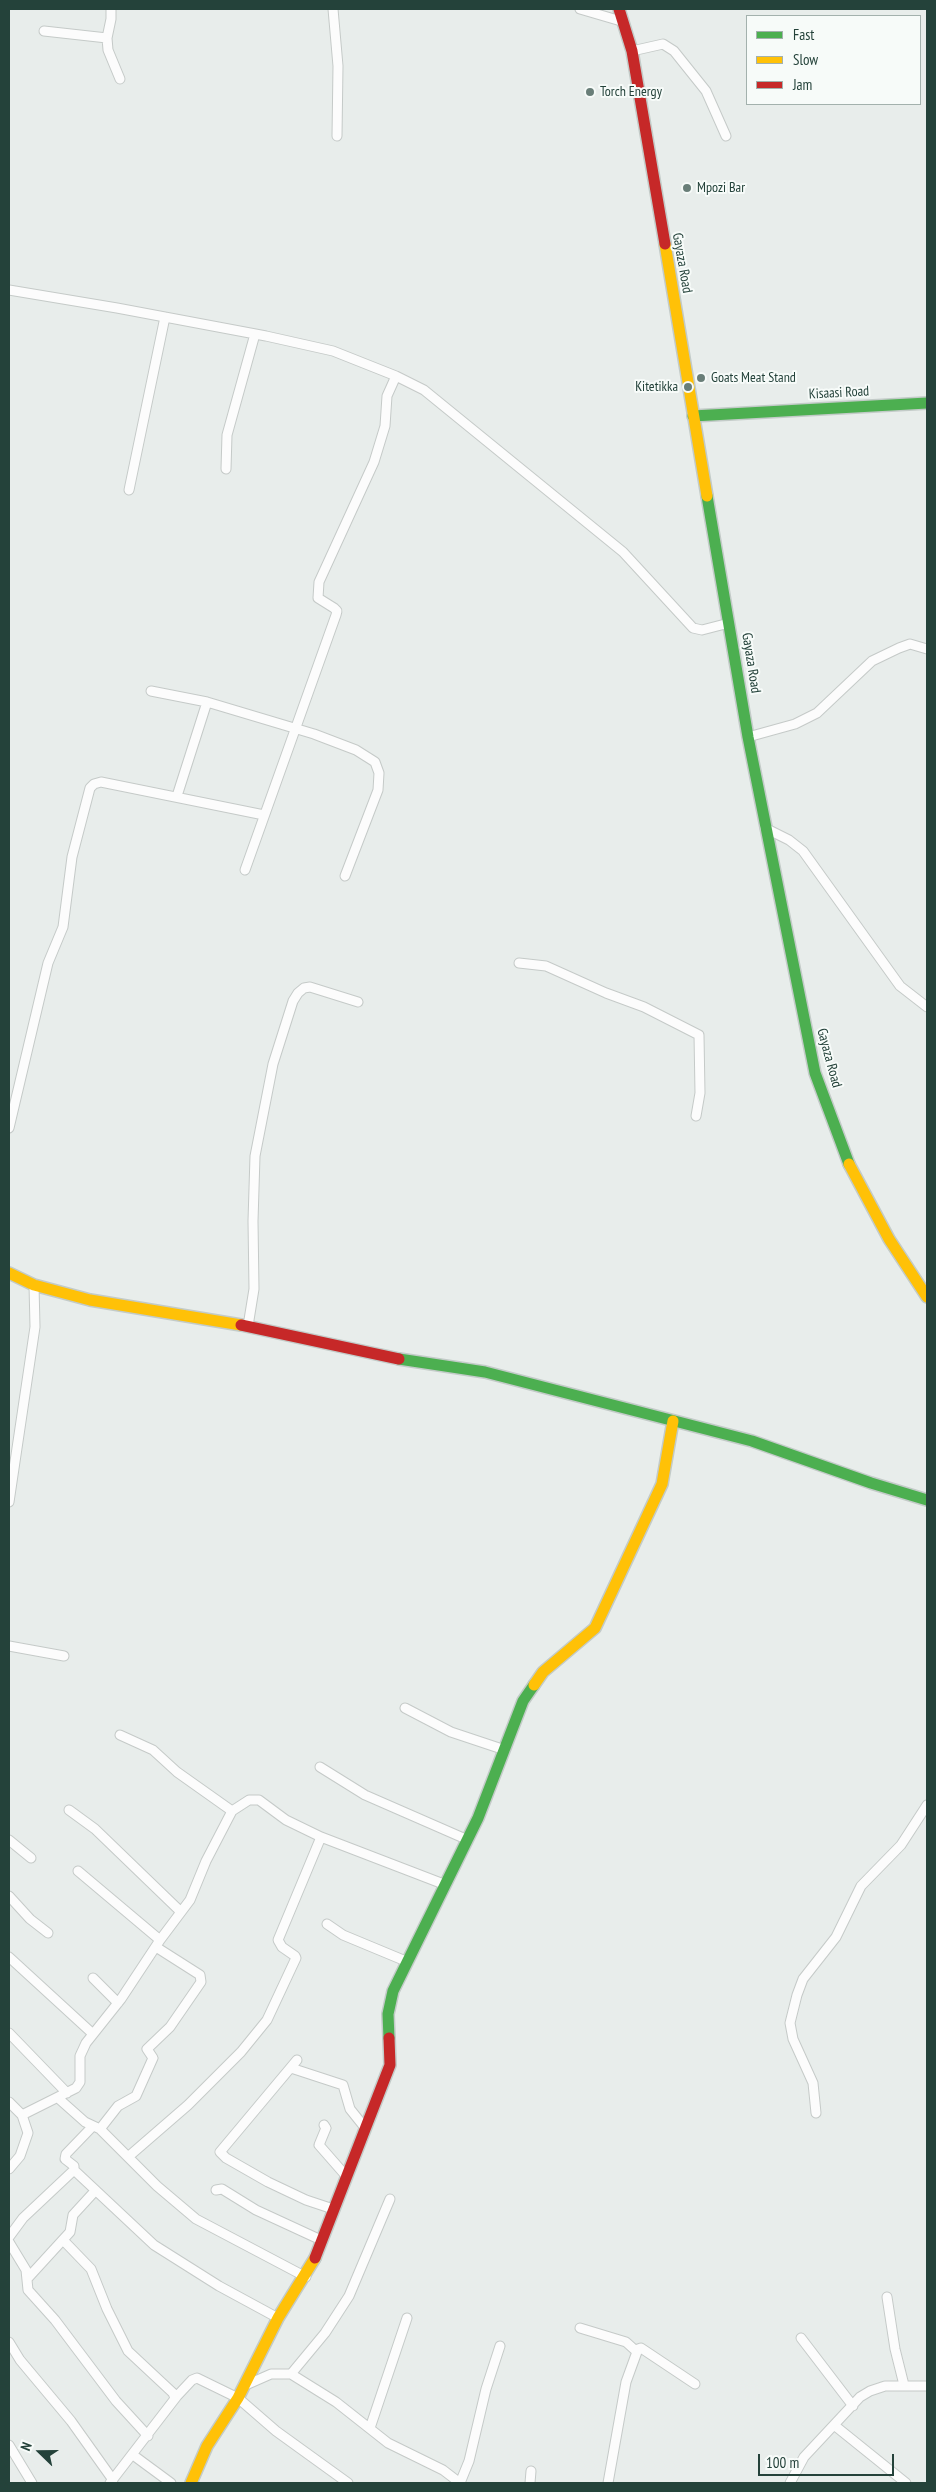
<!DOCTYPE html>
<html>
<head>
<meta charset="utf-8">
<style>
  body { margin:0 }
  #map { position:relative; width:936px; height:2492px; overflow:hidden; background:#e8edeb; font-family:"PT Sans Narrow",sans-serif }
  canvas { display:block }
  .frame { position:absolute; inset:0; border:10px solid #24423a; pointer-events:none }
  .legend { position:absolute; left:746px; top:15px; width:175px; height:90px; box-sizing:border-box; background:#f7fbf9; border:1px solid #a3b1ad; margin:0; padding:6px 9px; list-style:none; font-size:15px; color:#24423a }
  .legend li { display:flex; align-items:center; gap:10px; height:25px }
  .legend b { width:25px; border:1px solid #a3b1ad }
  .north { position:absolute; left:15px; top:2427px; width:50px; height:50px; -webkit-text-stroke:4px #f7fbf9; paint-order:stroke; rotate:292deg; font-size:14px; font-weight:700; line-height:20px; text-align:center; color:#24423a }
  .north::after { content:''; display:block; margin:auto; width:18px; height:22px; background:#24423a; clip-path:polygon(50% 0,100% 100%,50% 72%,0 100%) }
  .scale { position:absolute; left:758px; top:2454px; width:136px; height:22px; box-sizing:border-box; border:2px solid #24423a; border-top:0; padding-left:6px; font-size:15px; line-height:18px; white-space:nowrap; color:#24423a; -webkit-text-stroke:4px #f7fbf9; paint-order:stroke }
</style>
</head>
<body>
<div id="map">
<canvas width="936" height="2492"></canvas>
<div class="frame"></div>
<ul class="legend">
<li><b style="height:6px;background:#4caf50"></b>Fast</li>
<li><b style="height:6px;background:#ffc107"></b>Slow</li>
<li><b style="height:6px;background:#c62828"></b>Jam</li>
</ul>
<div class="north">N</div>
<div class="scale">100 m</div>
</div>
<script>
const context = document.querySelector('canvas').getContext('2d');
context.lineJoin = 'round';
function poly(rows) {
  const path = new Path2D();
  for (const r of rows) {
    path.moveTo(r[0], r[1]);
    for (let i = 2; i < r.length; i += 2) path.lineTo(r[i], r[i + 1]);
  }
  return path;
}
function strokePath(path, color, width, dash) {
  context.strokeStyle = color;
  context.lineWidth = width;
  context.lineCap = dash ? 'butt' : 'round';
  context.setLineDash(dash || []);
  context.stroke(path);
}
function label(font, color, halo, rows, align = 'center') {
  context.font = font + ' "PT Sans Narrow",sans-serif';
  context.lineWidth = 4;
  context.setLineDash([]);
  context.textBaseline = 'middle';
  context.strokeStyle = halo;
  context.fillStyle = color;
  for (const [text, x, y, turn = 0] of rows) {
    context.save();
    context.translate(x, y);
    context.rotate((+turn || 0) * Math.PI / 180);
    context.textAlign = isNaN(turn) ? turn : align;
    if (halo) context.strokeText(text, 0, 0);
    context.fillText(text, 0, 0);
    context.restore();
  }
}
const street = poly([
  [111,9,111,19,107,38,108,50,120,79],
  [333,9,338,66,337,136],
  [580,9,621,21],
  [44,31,107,38],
  [632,51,663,44,674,51,706,91,726,136],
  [9,290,117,308,266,336,333,351,396,376,424,390,623,552,693,628,702,630,729,623],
  [226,469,227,435,255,334],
  [129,490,165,317],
  [151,691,207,702,314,734,356,750,375,762,379,773,378,790,345,876],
  [748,737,795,724,817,713,872,661,899,648,910,644,927,649],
  [177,796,207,702],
  [765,828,789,840,803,851,900,986,927,1007],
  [245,870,336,615,337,611,334,608,318,598,319,582,374,462,385,426,387,396,396,376],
  [519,963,546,966,606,993,644,1007,699,1035,700,1093,696,1116],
  [9,1128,48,963,63,927,72,857,90,788,94,784,101,782,264,815],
  [248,1326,254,1289,253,1221,255,1156,273,1064,293,1001,298,993,304,988,310,987,358,1002],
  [9,1502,35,1327,34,1285],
  [9,1646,64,1656],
  [405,1708,451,1732,505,1750],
  [120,1735,153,1750,177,1772,232,1811],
  [320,1767,365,1795,468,1840],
  [69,1810,95,1829,181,1912],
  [9,1840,31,1858],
  [78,1871,160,1940],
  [9,1896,30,1919,48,1933],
  [327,1924,343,1935,408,1962],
  [9,1957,93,2034],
  [93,1978,118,2003],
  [9,2033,67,2093],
  [297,2060,220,2152,226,2158,268,2182,306,2200,333,2209],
  [291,2068,343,2085,350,2109,366,2129],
  [58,2098,85,2122,100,2129,157,2186,196,2219,306,2277],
  [9,2102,22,2115,28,2133,20,2156,9,2169],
  [816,2113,813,2083,793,2039,790,2023,797,1995,803,1979,836,1937,861,1886,901,1845,927,1805],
  [22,2115,76,2088,80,2082,80,2056,86,2043,121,1999,160,1940,190,1900,206,1861,232,1811,249,1800,259,1800,286,1820,321,1837,446,1885],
  [324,2125,326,2128,319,2145,347,2177],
  [92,2127,66,2154,65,2159,74,2166,74,2170,154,2245,219,2286,278,2318],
  [100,2129,118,2106,136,2096,153,2058,147,2049,170,2027,201,1982,200,1975,156,1947],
  [128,2157,188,2105,241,2052,267,2020,296,1958,295,1956,282,1947,278,1940,321,1837],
  [216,2190,222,2189,256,2210,321,2240],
  [9,2237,23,2218,74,2170],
  [63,2240,91,2269,107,2309,128,2351,173,2393,175,2398],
  [9,2242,26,2270,28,2290,55,2320,116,2401,148,2436],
  [27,2279,70,2232,73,2215,95,2191],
  [887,2297,895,2349,904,2385],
  [580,2328,626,2342,636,2351],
  [801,2338,853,2406],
  [9,2342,20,2360,71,2421,113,2480],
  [291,2374,325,2333,349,2296,390,2199],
  [246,2385,271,2374,291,2374,336,2402,388,2443,443,2470,460,2483],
  [834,2425,906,2483],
  [370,2428,407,2318],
  [9,2445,32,2483],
  [133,2455,171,2483],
  [110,2483,177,2396,192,2380,197,2378,238,2398,276,2431,348,2483],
  [460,2483,469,2461,486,2389,500,2346],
  [530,2483,531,2471],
  [608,2483,626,2382,638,2349,641,2348,695,2384],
  [790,2483,804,2457,860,2397,870,2391,885,2386,927,2386]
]);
const fast = poly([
  [693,416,927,403],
  [707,496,748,737,815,1073,849,1164],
  [399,1359,485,1372,752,1441,871,1483,927,1500],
  [389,2038,388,2014,393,1991,478,1818,523,1701,534,1685]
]);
const slow = poly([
  [665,244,707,496],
  [849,1164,889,1239,927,1297],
  [9,1273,34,1285,90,1300,241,1325],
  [534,1685,543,1672,595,1628,662,1484,673,1421],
  [191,2483,207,2446,238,2398,278,2318,315,2258]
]);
const jam = poly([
  [619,9,632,51,665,244],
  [241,1325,399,1359],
  [315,2258,390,2065,389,2038]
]);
const markers = [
  [590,92,5,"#697e78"],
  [687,188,5,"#697e78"],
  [701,378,5,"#697e78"],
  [688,387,5,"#697e78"]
];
const poiNames = [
  ["Torch Energy",600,92],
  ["Mpozi Bar",697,188],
  ["Goats Meat Stand",711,378],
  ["Kitetikka",678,387,"right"]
];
const streetNames = [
  ["Gayaza Road",682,263,80],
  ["Kisaasi Road",839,393,-3],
  ["Gayaza Road",751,663,81],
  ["Gayaza Road",829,1058,75]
];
strokePath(street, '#c5cac8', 11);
strokePath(fast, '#c3cbc8', 14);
strokePath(slow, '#c3cbc8', 14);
strokePath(jam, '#c3cbc8', 14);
strokePath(street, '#fcfcfc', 9);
strokePath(fast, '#4caf50', 11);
strokePath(slow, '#ffc107', 11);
strokePath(jam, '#c62828', 11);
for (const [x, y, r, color] of markers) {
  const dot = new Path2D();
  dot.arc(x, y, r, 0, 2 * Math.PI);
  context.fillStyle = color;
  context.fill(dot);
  strokePath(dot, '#f7fbf9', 2);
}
label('14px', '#24423a', '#f7fbf9', poiNames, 'left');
label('14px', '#24423a', '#f7fbf9', streetNames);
</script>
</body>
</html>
